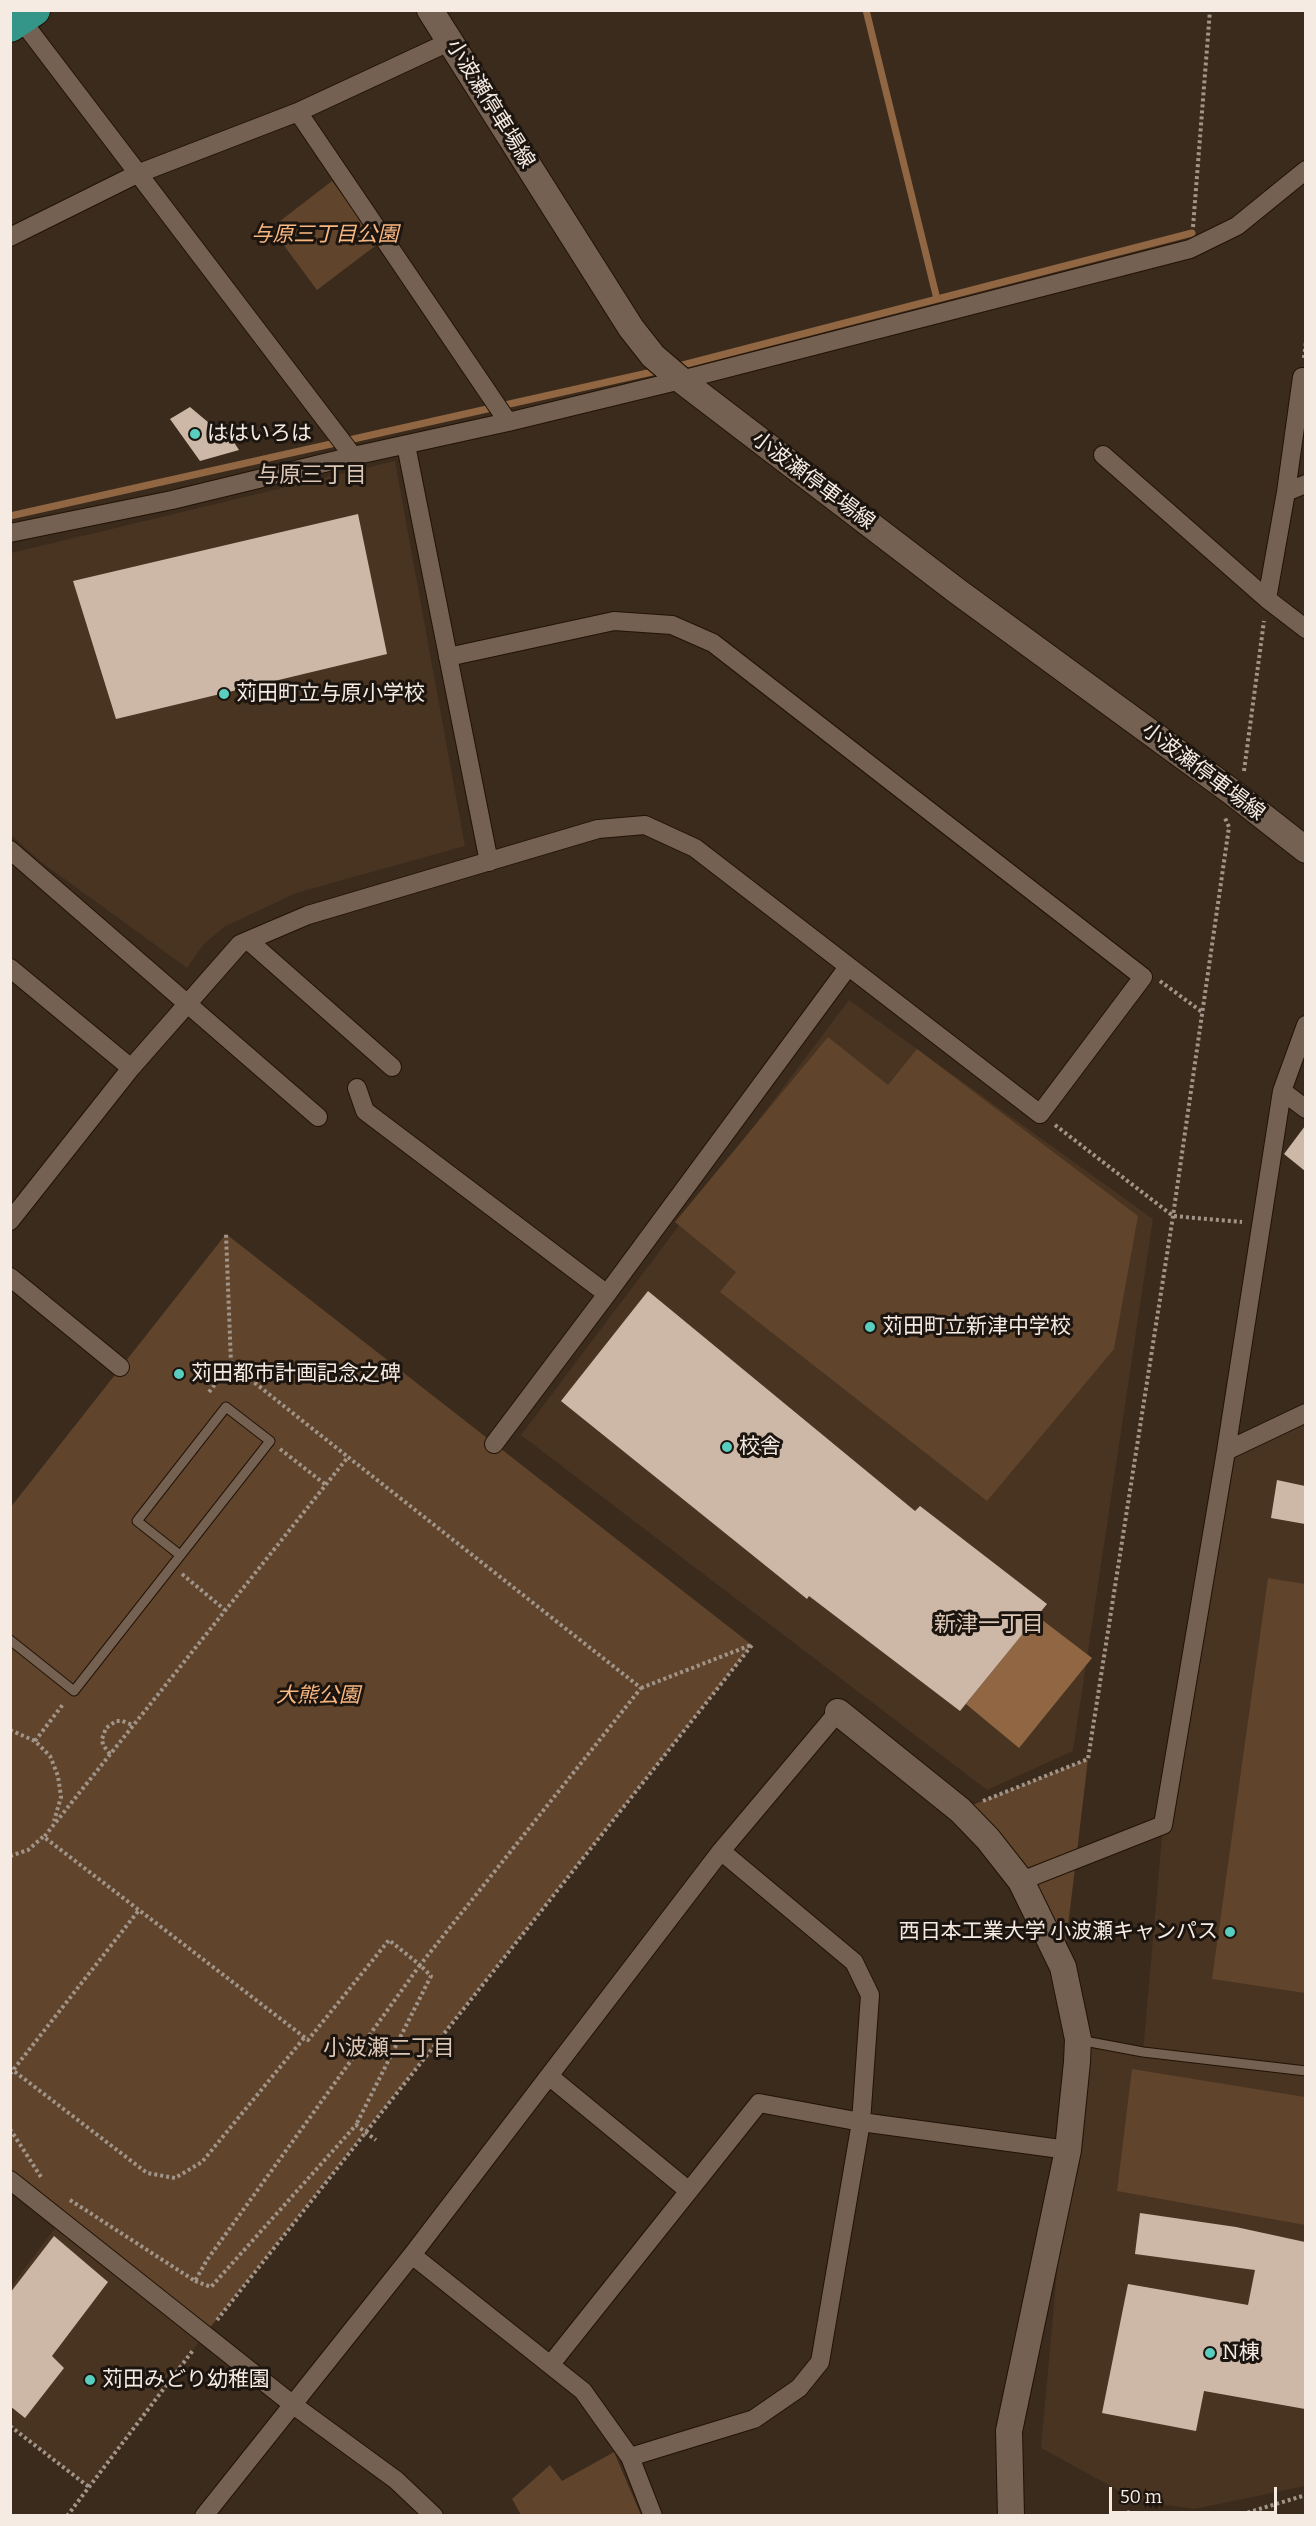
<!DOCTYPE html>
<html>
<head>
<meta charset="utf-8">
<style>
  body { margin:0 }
  #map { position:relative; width:1316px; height:2526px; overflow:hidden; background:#3b2b1d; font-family:Bitter,serif }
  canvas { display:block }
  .frame { position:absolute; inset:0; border:12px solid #f6ebe3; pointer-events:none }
  .scale { position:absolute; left:1109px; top:2487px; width:168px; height:27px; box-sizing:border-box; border:3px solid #f6ebe3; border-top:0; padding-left:8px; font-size:18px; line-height:21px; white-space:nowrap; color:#f6ebe3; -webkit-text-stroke:4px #1c150f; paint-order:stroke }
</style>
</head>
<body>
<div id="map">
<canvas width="1316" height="2526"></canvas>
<div class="frame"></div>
<div class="scale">50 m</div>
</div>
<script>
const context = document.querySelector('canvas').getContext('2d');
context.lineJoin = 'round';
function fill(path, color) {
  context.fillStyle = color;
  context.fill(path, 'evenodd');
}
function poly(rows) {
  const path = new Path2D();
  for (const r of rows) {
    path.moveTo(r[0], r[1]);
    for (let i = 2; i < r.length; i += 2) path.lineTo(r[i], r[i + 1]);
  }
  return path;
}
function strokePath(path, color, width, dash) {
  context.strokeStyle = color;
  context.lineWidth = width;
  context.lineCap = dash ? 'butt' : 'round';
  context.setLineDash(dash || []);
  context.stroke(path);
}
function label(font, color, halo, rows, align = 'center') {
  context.font = font + ' Bitter,"Noto Sans JP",serif';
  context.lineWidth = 6;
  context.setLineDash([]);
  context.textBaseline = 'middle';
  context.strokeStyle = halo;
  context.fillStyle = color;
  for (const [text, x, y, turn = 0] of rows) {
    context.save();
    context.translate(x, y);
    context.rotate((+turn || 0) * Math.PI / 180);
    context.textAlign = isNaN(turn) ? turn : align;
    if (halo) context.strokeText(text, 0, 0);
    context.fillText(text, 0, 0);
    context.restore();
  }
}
const built = poly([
  [395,461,465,846,296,893,224,927,203,945,187,968,41,862,11,835,11,553],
  [849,1000,1153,1219,1073,1751,987,1790,521,1435],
  [1305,1413,1305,2486,1195,2509,1138,2501,1041,2448,1078,2039,1143,2052,1163,1825,1226,1451],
  [61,2220,205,2334,89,2487,11,2426,10,2288]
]);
const green = poly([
  [332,181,379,243,317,290,271,228],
  [828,1037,888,1085,917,1049,1138,1216,1114,1349,987,1501,720,1292,736,1272,675,1222],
  [226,1234,752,1645,205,2334,11,2181,10,1508],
  [1268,1578,1305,1584,1305,1993,1212,1979],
  [1088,1759,1076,1860,1063,1967,960,1810],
  [1132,2069,1305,2097,1305,2225,1117,2191],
  [614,2452,641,2515,521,2515,512,2499,550,2465,562,2481]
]);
const water = poly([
  [1037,1616,1092,1658,1019,1748,966,1704]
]);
const stream = poly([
  [866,10,937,299],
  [675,367,1192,233],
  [10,516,661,370]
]);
const building = poly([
  [190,407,215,428,222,424,239,450,200,461,170,419],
  [358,514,387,654,116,719,73,581],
  [1305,1126,1305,1171,1284,1154],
  [648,1291,915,1511,920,1506,1047,1604,960,1711,809,1596,807,1599,561,1401],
  [1277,1480,1305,1486,1305,1524,1271,1518],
  [1140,2213,1236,2227,1305,2242,1305,2409,1204,2391,1196,2431,1102,2413,1128,2284,1248,2305,1255,2270,1135,2254],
  [54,2236,108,2282,52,2356,64,2368,25,2418,10,2406,10,2293]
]);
const path = poly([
  [1193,227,1210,10],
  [1304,358,1306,341],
  [1244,771,1264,621],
  [1160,981,1202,1012],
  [1055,1125,1173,1216,1242,1222],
  [231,1364,348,1457],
  [209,1392,231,1364,226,1234],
  [280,1449,326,1485],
  [348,1457,641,1688,420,1965,389,1940,308,2040,44,1837,348,1457],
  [182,1574,225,1610],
  [641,1688,751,1645],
  [10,1730,35,1741,50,1756,58,1776,61,1797,54,1821],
  [35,1741,64,1703],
  [110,1754,103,1745,102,1739,106,1728,116,1721,122,1721,133,1725],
  [983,1801,1088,1759,1173,1216,1229,827,1225,818],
  [10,1856,28,1850,45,1835],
  [10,2068,147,2173,175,2178,202,2162,304,2038],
  [10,2074,139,1910],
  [10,2129,41,2177],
  [70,2200,195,2281,207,2260,420,1965,431,1976,356,2125],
  [195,2281,211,2287,356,2125,376,2140],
  [217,2320,752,1645],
  [10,2426,89,2487],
  [1127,2512,1141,2516],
  [67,2516,194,2349],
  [1236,2516,1306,2495]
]);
const lane = poly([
  [10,1640,74,1691,270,1441,226,1407,137,1521,180,1555],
  [1079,2040,1143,2052,1306,2071]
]);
const street = poly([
  [16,13,353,456],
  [298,112,508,422],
  [10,237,137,174,298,112,451,41],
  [406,445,489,862],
  [1103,455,1267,599,1306,629],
  [1286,492,1306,484],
  [10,533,172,500,353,456,508,422,681,380,1190,249,1237,226,1306,170],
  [1267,599,1286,492,1302,377],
  [10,850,318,1117],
  [249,941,392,1067],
  [10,968,131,1068],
  [357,1088,365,1111,607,1294],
  [1282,1091,1306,1109],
  [10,1221,131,1068,240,944,308,915,598,829,645,825,695,848,1040,1114,1143,977,713,643,672,625,614,621,448,657],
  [10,1277,120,1367],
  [494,1444,607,1294,848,967],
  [1226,1451,1306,1413],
  [1021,1881,1163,1825,1226,1451,1282,1091,1306,1025],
  [549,2076,689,2191],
  [10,2180,292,2404,396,2480,434,2516],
  [412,2255,583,2391,630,2457,653,2516],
  [551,2364,759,2103,861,2122,1068,2150],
  [630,2457,754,2419,799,2388,820,2362,861,2122,870,1995,854,1962,721,1851],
  [204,2516,412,2255,721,1851,838,1712]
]);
const secondary = poly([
  [430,10,631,328,653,356,681,380,957,591,1232,792,1306,850],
  [838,1712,960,1810,988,1839,1021,1881,1063,1967,1078,2039,1077,2062,1068,2150,1009,2431,1011,2516]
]);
const highway = poly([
  [10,26,34,10]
]);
const markers = [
  [195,434,6,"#59cebe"],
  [224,694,6,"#59cebe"],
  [870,1327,6,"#59cebe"],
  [179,1374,6,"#59cebe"],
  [727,1447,6,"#59cebe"],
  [1230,1932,6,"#59cebe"],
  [1210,2353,6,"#59cebe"],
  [90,2380,6,"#59cebe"]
];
const streetNames = [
  ["小波瀬停車場線",490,104,58],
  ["小波瀬停車場線",813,481,37],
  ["小波瀬停車場線",1203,772,37]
];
const parkNames = [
  ["与原三丁目公園",325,235],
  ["大熊公園",318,1696]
];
const poiNames = [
  ["ははいろは",207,434],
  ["苅田町立与原小学校",236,694],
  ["苅田町立新津中学校",882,1327],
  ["苅田都市計画記念之碑",191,1374],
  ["校舎",739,1447],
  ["西日本工業大学 小波瀬キャンパス",1218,1932,"right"],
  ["N棟",1222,2353],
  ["苅田みどり幼稚園",102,2380]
];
const neighbourhoodNames = [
  ["与原三丁目",312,476],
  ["新津一丁目",989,1625],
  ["小波瀬二丁目",389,2049]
];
fill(built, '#493321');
fill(green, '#60442c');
fill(water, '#916743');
strokePath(stream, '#916743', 7);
fill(building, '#cdb8a8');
strokePath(lane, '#221306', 11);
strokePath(street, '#221306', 20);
strokePath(secondary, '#221306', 28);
strokePath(highway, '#221306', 34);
strokePath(path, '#a19489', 4, [3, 3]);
strokePath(lane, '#746152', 9);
strokePath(street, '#746152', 18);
strokePath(secondary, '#746152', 26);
strokePath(highway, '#339689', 32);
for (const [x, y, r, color] of markers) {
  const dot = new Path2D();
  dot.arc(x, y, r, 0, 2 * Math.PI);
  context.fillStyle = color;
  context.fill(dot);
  strokePath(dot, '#1c150f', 2);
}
label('21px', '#f6ebe3', '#1c150f', streetNames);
label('italic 21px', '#f9b781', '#1c150f', parkNames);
label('21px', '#f6ebe3', '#1c150f', poiNames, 'left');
label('22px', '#dcc7b6', '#1c150f', neighbourhoodNames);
</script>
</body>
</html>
